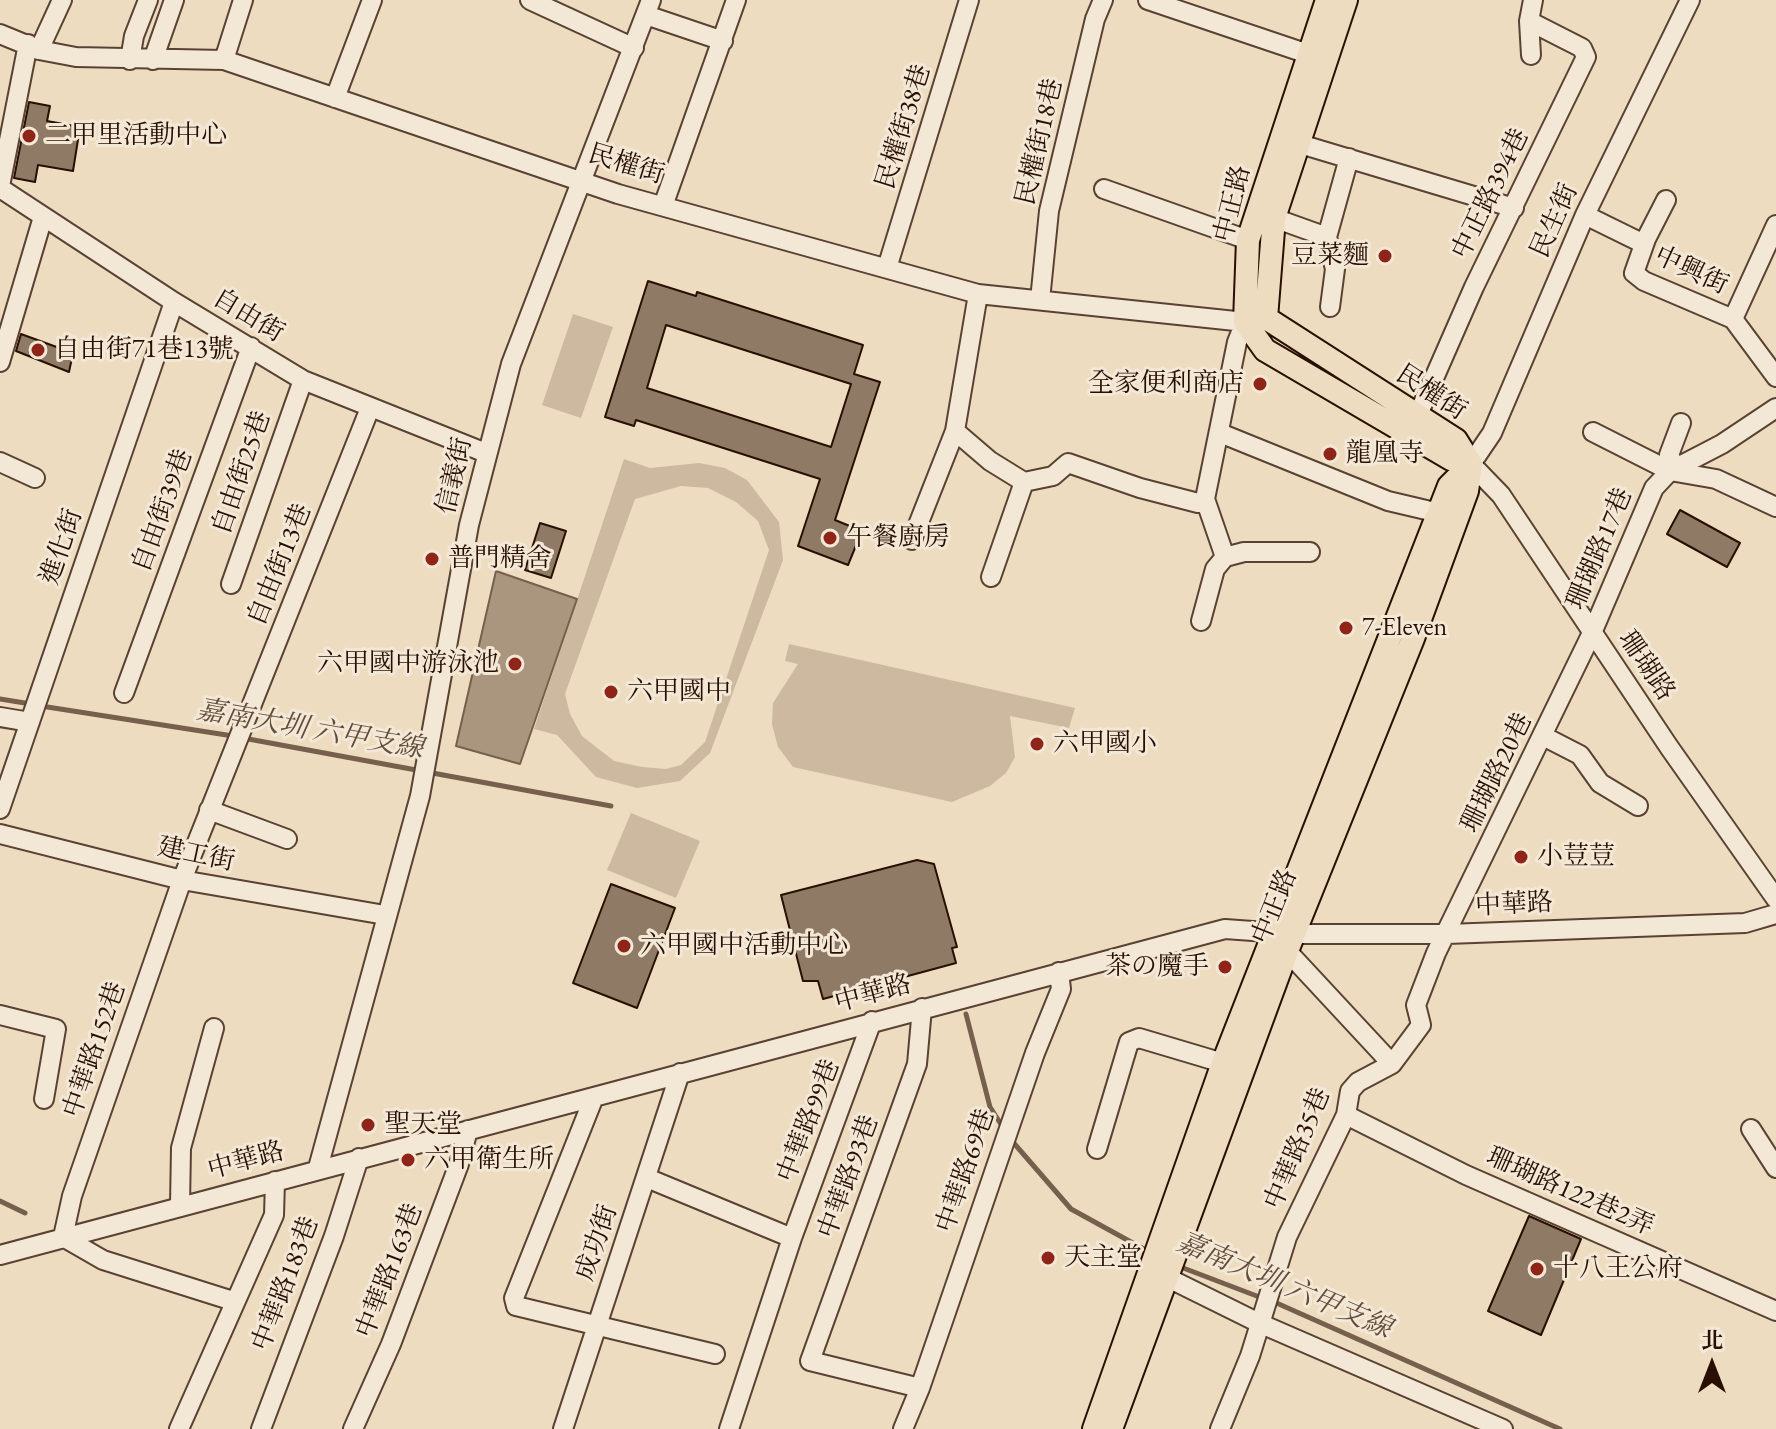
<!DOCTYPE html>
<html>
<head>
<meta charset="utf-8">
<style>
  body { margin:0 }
  #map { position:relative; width:1776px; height:1429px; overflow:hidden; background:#eddcc0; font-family:"EB Garamond","Noto Serif TC",serif }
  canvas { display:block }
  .north { position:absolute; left:1672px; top:1325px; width:80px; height:80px; -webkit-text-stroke:6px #f3e8d6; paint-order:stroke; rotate:0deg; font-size:22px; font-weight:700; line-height:32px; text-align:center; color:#290f02 }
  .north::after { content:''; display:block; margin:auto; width:28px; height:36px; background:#290f02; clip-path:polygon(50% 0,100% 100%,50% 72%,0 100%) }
</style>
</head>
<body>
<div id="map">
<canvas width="1776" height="1429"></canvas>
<div class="north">北</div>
</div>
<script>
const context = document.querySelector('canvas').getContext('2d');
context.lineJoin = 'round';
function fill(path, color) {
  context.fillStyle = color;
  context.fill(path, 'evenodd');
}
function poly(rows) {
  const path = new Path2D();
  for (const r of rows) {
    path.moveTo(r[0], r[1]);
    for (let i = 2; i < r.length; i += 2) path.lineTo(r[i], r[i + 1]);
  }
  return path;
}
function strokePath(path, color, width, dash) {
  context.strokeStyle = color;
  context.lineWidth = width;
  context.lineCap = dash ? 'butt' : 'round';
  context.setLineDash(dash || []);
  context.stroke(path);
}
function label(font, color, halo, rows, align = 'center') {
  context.font = font + ' "EB Garamond","Noto Serif TC","Noto Serif JP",serif';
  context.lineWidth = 6;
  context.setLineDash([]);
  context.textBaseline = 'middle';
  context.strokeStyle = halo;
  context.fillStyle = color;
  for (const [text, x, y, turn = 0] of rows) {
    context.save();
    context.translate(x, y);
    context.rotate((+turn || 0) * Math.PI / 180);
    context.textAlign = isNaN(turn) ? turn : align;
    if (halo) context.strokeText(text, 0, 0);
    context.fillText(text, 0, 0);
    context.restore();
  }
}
const green = poly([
  [573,314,613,327,581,418,542,405],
  [624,459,650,468,699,463,725,468,747,480,779,522,783,560,710,753,680,781,637,788,596,777,557,735,534,729],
  [681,486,708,488,736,502,758,521,769,550,705,742,681,765,666,769,642,767,614,761,582,736,570,714,565,694,635,499],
  [789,644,1075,708,1069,728,1010,716,1015,757,1006,773,990,786,952,802,793,767,778,747,772,724,773,703,798,664,785,661],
  [631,813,700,841,676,898,607,870]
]);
const water = poly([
  [496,571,577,599,520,764,456,746,496,571]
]);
const stream = poly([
  [0,699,31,704],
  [41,706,233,736],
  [243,738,611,806],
  [966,1014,990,1107,1004,1129],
  [1012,1141,1071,1209,1151,1253],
  [0,1201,25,1213],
  [1178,1266,1262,1298],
  [1272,1301,1560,1429]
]);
const building = poly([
  [29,102,50,106,47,121,80,127,73,171,38,165,35,182,14,178,29,102],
  [648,281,696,296,697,292,863,345,854,374,880,382,835,520,862,531,848,565,798,546,820,479,636,420,634,426,605,417,648,281],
  [666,325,851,384,831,447,647,388,666,325],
  [21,334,73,353,69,372,16,351,21,334],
  [1680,510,1740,543,1727,567,1667,534,1680,510],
  [540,523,566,531,551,578,525,570,540,523],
  [917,860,934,864,957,947,952,948,956,963,823,999,818,981,803,981,781,895,917,860],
  [611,884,675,908,637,1008,573,983,611,884],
  [1529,1216,1581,1239,1541,1335,1488,1311,1529,1216]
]);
const minor = poly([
  [530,0,634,48],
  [1148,0,1320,58],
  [1690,0,1585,215,1492,433,1471,464,1501,495,1669,747,1776,899],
  [646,15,723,41],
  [0,34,39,50,76,57,224,60,618,194,978,294,1245,322,1256,320],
  [39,50,62,0],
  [1531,55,1529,21,1533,0],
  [130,60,134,36,148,0],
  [153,60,174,0],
  [224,60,243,0],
  [335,98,372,0],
  [1300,144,1514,208],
  [0,186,28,44],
  [0,188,174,302,303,380,486,453],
  [1104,189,1248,240],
  [1666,200,1646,239,1634,273,1644,281,1733,319,1776,377],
  [663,206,736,0],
  [1585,215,1644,244],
  [1274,218,1327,237],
  [887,268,969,0],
  [1040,300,1049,211,1095,19,1103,0],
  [1330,307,1335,269,1327,237,1349,158],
  [1733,319,1776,225],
  [0,362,43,217],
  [1417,417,1474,287,1586,57,1582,48,1529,21],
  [955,431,990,461,1024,482],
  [1593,432,1670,471,1716,479,1776,507],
  [1220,433,1388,501,1439,513],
  [0,462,35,478],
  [1675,467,1669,455,1681,423],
  [1024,482,1053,476,1068,463,1140,488,1198,503,1205,499,1237,342,1245,322],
  [1205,499,1225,557],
  [912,540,955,431,978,294],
  [991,577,1024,482],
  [231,584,303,380],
  [1201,621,1215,569,1225,557,1244,552,1310,552],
  [124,693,251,347],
  [0,717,30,722],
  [1543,736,1580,755,1600,783,1638,806],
  [0,809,174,302],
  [209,810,287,839],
  [0,834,182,880,385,915],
  [1287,951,1392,1064],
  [0,1015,56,1029,44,1099],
  [594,1097,514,1298,516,1306,715,1354],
  [1346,1115,1466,1175,1776,1311],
  [1751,1129,1776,1168],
  [1097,1149,1129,1042,1139,1038,1223,1063],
  [318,1168,420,796,469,525,511,364,651,0],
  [647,1178,792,1238],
  [180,1205,181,1148,214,1028],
  [0,1255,1225,929,1294,934,1447,934,1745,923,1776,914],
  [1156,1272,1259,1323,1503,1429],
  [233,1301,103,1260,63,1237,72,1196,182,880,370,408],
  [920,1388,810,1361,917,1064,922,1008],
  [179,1429,274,1215,275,1181],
  [261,1429,334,1236,359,1158],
  [353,1429,391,1344,459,1164,468,1130],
  [563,1429,680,1073],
  [729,1429,792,1238,872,1021],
  [903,1429,920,1388,1035,1053,1061,989,1059,972],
  [1220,1429,1250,1356,1287,1237,1346,1115,1350,1091,1358,1082,1392,1064,1421,1025,1416,1005,1436,953,1592,633,1654,488,1670,471,1722,444,1776,408]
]);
const major = poly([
  [1327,0,1248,240,1245,322,1265,350,1451,459,1471,464],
  [1346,0,1274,218,1266,318,1456,440,1471,464],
  [1094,1429,1223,1063,1449,486,1471,464],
  [1111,1429,1287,951,1412,641,1467,491,1471,464]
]);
const markers = [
  [29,136,8,"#8f2418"],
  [1385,256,8,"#8f2418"],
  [38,350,8,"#8f2418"],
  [1260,384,8,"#8f2418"],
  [1330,454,8,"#8f2418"],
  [830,538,8,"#8f2418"],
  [432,559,8,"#8f2418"],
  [1346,628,8,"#8f2418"],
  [515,664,8,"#8f2418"],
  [611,692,8,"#8f2418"],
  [1037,744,8,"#8f2418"],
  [1521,857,8,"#8f2418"],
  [624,946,8,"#8f2418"],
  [1225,967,8,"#8f2418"],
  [368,1125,8,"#8f2418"],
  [408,1160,8,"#8f2418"],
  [1048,1258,8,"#8f2418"],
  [1537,1269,8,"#8f2418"]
];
const streetNames = [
  ["民權街38巷",904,127,-73],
  ["民權街18巷",1040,142,-77],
  ["民權街",626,165,17],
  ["中正路394巷",1491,194,-64],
  ["中正路",1233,204,-76],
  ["民生街",1555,221,-66],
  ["中興街",1691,271,25],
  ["自由街",248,316,31],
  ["民權街",1431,393,33],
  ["自由街25巷",242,473,-71],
  ["信義街",455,476,-77],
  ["自由街39巷",163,511,-70],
  ["進化街",62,547,-71],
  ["珊瑚路17巷",1600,549,-67],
  ["自由街13巷",280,565,-68],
  ["珊瑚路",1646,666,56],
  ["珊瑚路20巷",1497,773,-64],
  ["建工街",196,855,12],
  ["中華路",1514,905,-3],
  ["中正路",1275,907,-68],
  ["中華路",873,994,-15],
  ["中華路152巷",95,1050,-71],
  ["中華路99巷",809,1121,-69],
  ["中華路35巷",1298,1149,-67],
  ["中華路",246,1161,-15],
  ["中華路69巷",966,1171,-71],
  ["中華路93巷",849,1177,-70],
  ["珊瑚路122巷2弄",1570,1192,24],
  ["成功街",597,1243,-71],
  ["中華路163巷",390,1271,-69],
  ["中華路183巷",286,1284,-69]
];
const poiNames = [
  ["二甲里活動中心",45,136],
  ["豆菜麵",1369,256,"right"],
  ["自由街71巷13號",54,350],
  ["全家便利商店",1244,384,"right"],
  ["龍凰寺",1346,454],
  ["午餐廚房",846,538],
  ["普門精舍",448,559],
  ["7-Eleven",1362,628],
  ["六甲國中游泳池",499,664,"right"],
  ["六甲國中",627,692],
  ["六甲國小",1053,744],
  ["小荳荳",1537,857],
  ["六甲國中活動中心",640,946],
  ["茶の魔手",1209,967,"right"],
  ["聖天堂",384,1125],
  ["六甲衛生所",424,1160],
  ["天主堂",1064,1258],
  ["十八王公府",1553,1269]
];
const waterNames = [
  ["嘉南大圳 六甲支線",310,730,10],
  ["嘉南大圳 六甲支線",1284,1286,23]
];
fill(green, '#ccb9a0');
fill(water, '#aa967f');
strokePath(water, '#76604d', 2);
strokePath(stream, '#76604d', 5);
fill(building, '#8f7a65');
strokePath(building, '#290f02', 2);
strokePath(minor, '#5a4232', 22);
strokePath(major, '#290f02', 26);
strokePath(minor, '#f3e8d6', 18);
strokePath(major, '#eddcc0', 22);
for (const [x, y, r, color] of markers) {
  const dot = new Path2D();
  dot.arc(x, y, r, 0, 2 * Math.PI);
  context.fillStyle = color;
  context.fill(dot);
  strokePath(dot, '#f3e8d6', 3);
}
label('26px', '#290f02', '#f3e8d6', streetNames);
label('26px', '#290f02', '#f3e8d6', poiNames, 'left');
label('italic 28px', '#634c3a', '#f3e8d6', waterNames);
</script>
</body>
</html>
